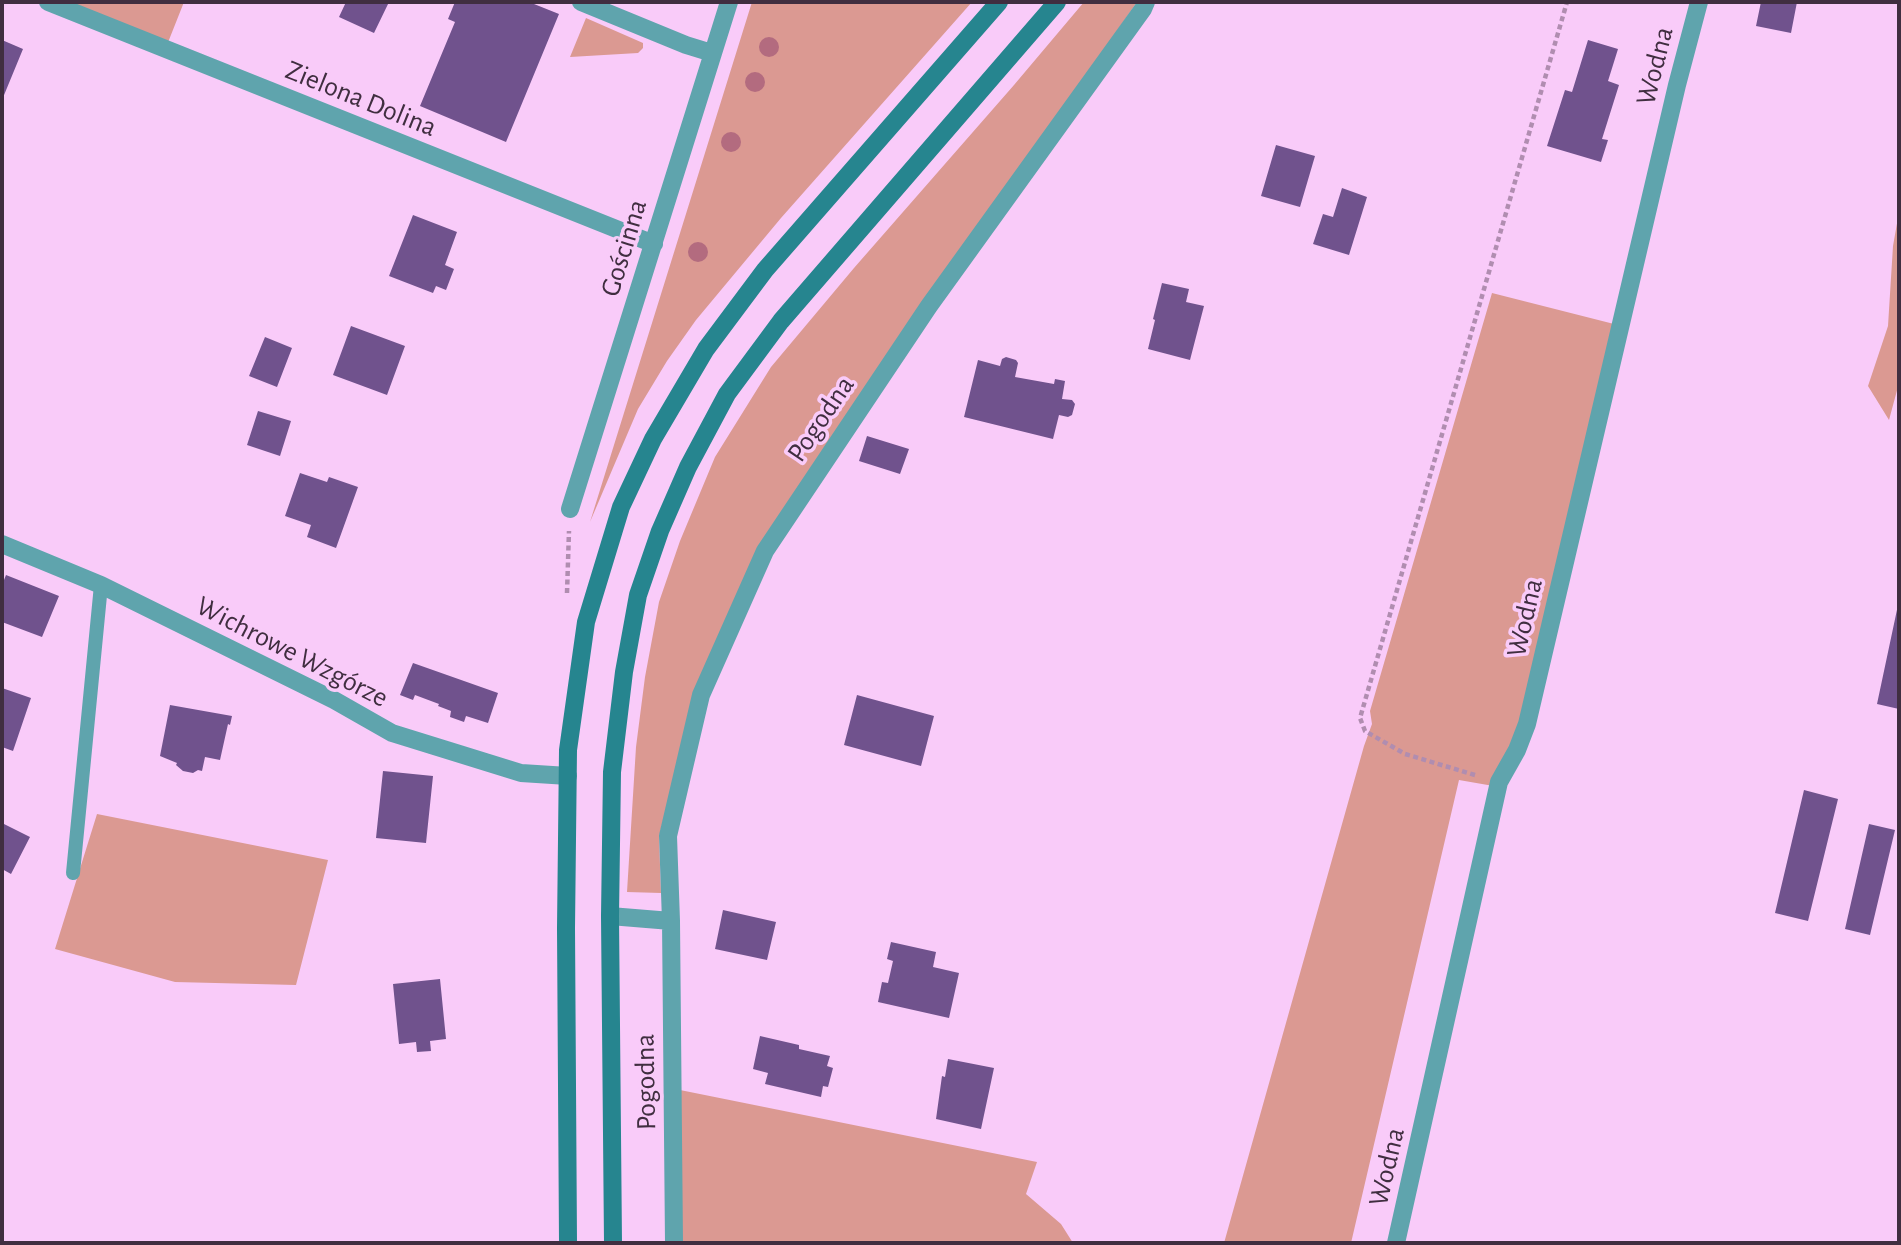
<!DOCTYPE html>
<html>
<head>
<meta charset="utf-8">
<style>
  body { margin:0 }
  #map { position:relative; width:1901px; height:1245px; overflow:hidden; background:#f9cbf9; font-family:"Alegreya Sans",sans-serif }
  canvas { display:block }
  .frame { position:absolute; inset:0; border:4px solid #402e40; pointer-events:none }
</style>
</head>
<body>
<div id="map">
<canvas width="1901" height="1245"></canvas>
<div class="frame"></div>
</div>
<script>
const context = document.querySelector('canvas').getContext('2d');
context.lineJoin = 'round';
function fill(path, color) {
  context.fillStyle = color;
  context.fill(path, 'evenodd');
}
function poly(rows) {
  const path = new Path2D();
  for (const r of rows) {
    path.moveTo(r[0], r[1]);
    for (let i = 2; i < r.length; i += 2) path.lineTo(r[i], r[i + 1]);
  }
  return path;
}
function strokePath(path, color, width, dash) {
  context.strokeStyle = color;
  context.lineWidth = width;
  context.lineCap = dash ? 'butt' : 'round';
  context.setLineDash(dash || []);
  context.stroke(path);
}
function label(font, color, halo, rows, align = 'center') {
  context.font = font + ' "Alegreya Sans",sans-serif';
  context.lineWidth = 7;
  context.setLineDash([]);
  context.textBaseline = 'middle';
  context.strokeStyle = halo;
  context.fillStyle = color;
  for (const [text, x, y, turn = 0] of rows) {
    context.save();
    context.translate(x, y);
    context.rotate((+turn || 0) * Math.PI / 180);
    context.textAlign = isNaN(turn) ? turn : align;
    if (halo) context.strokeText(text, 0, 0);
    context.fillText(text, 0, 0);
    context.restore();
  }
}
const green = poly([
  [49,2,184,2,165,50],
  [752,2,972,2,781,218,696,320,667,361,638,409,590,522],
  [1084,2,1137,2,760,546,694,696,659,837,661,893,627,892,636,747,645,677,659,602,680,541,715,457,771,367,854,268,1014,85],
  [586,18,643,43,643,48,638,53,570,57],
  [1899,212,1899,383,1889,420,1868,386,1888,326,1893,246],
  [1492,293,1614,324,1505,788,1459,780,1351,1243,1224,1243,1364,746,1372,724,1370,711],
  [97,814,328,860,296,985,175,982,55,949],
  [680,1090,1037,1162,1026,1194,1061,1224,1073,1243,681,1243]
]);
const building = poly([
  [346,2,389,2,374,33,339,17],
  [455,2,529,2,559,14,506,142,420,106,455,22,448,19],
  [1761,2,1797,2,1791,33,1756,26],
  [2,40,23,49,2,100],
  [1588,40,1618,49,1608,81,1619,85,1602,139,1608,140,1601,162,1547,146,1565,90,1572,92],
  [1276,145,1315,156,1300,207,1261,196],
  [1342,188,1367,197,1349,255,1313,244,1323,214,1333,217],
  [413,215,457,232,445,265,454,269,446,290,436,286,433,293,389,276],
  [1162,283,1189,289,1186,302,1204,306,1190,360,1148,349,1155,320,1153,319],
  [351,326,405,346,387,395,333,375],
  [265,337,292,348,277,387,249,376],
  [1006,357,1016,360,1018,363,1015,377,1054,384,1055,379,1065,381,1062,399,1072,400,1075,404,1072,415,1068,417,1059,415,1053,439,964,417,978,360,1000,366,1002,359],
  [258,411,291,421,280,456,247,445],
  [867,436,909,449,900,474,859,461],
  [300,473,327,482,329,477,358,487,336,548,307,537,311,525,285,516],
  [6,575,59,596,42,637,2,622,2,585],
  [1898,605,1899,605,1899,709,1877,704],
  [413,663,498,693,488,723,466,716,464,722,450,717,451,711,438,706,439,704,415,695,413,700,400,695],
  [2,688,31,698,13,751,2,747],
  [857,695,934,716,921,766,844,745],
  [170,705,232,716,230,725,228,724,220,760,205,757,202,771,198,770,193,773,183,771,176,765,177,763,160,756],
  [383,771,433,776,426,843,376,838],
  [1804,790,1838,799,1808,921,1775,913],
  [2,823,30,837,11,874,2,869],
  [1869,824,1895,830,1870,935,1845,929],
  [723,910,776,922,767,960,715,949],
  [891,942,936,952,933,967,959,973,949,1018,878,1002,882,982,888,983,893,961,887,959],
  [440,979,446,1039,430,1041,431,1051,417,1052,416,1042,399,1044,393,984],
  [760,1036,799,1045,799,1049,830,1056,827,1066,833,1068,828,1087,823,1086,821,1097,765,1084,768,1073,753,1069],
  [948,1059,994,1068,981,1129,936,1119,942,1076,945,1077]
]);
const path = poly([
  [567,593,569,531],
  [1475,775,1405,754,1365,731,1360,718,1567,2]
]);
const service = poly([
  [73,873,101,585]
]);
const minor = poly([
  [48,2,654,244],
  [581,2,686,45,712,53],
  [570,509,729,2],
  [2,544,101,585,334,700,392,733,521,773,568,776],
  [610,916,671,921,668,836,701,695,765,551,929,306,1143,9,1146,2],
  [671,921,674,1243],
  [1396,1243,1499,782,1517,750,1527,724,1677,85,1699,2]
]);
const secondary = poly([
  [568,1243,566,928,568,750,586,622,621,507,653,439,706,349,765,270,999,2],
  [613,1243,610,916,612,772,624,672,638,595,660,531,688,467,727,394,781,321,1057,2]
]);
const trees = [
  [769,47],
  [755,82],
  [731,142],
  [698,252]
];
const streetNames = [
  ["Wodna",1655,66,-76],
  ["Zielona Dolina",361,99,22],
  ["Gościnna",624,248,-73],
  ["Pogodna",821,419,-56],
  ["Wodna",1525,618,-77],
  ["Wichrowe Wzgórze",292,652,27],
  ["Pogodna",646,1082,-91],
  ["Wodna",1387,1167,-77]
];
fill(green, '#db9992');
fill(building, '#70528d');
strokePath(path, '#b08db0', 4.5, [5, 3.5]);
strokePath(service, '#5fa4ad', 14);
strokePath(minor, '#5fa4ad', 18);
strokePath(secondary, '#26858f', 18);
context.fillStyle = '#b36b7f';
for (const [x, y] of trees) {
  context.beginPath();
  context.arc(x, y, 10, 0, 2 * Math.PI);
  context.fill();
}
label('28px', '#402e40', '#f9cbf9', streetNames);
</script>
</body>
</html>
